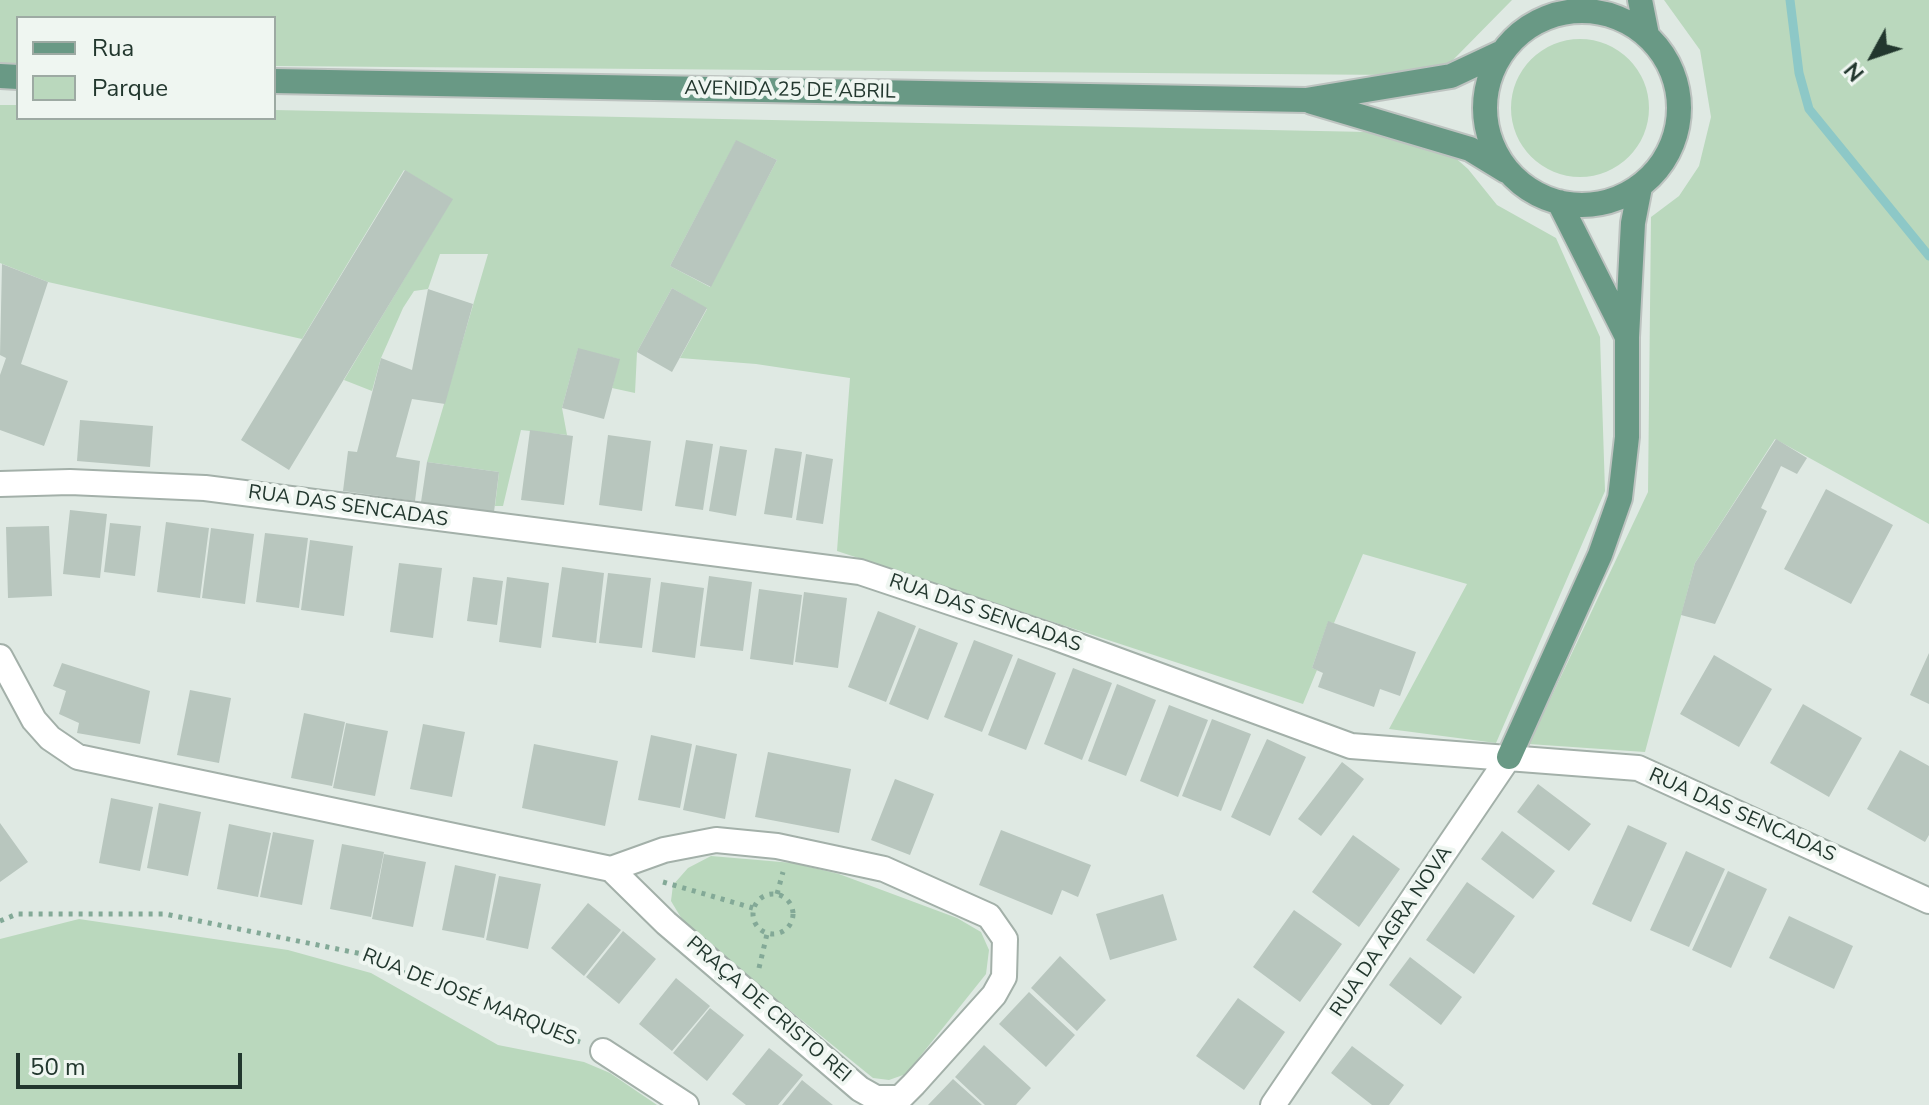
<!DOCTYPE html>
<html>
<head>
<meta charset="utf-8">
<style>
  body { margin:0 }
  #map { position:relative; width:1929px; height:1105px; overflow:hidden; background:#dfe9e3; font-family:"Nunito Sans",sans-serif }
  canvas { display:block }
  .legend { position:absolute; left:16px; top:16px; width:260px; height:104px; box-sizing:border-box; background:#eff6f1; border:2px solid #9daaa3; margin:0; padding:10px 14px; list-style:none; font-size:24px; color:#22372e }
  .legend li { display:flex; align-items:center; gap:16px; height:40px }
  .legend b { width:40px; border:2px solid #9daaa3 }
  .north { position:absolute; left:1833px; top:16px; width:80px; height:80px; -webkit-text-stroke:6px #eff6f1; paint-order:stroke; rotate:230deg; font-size:22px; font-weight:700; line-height:32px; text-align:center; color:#22372e }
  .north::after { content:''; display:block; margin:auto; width:28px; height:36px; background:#22372e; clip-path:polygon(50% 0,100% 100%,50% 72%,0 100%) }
  .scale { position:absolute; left:16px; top:1053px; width:226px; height:36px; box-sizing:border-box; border:4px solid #22372e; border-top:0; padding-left:10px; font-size:24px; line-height:28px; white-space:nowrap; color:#22372e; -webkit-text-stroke:6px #eff6f1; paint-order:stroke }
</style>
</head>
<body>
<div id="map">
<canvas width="1929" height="1105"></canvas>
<ul class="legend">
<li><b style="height:10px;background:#699985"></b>Rua</li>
<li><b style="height:22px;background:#bad8bd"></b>Parque</li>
</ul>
<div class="north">N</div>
<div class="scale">50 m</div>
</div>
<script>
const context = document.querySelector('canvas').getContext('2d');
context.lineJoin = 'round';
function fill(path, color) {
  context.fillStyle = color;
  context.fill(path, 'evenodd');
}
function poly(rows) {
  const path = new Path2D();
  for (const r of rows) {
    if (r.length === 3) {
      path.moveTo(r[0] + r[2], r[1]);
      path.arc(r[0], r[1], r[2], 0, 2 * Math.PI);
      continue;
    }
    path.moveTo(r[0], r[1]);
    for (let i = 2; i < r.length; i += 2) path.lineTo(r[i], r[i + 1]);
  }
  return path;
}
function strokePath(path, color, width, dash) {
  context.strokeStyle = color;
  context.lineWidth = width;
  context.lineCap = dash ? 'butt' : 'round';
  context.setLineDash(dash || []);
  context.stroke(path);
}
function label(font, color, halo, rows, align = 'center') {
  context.font = font + ' "Nunito Sans",sans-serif';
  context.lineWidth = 8;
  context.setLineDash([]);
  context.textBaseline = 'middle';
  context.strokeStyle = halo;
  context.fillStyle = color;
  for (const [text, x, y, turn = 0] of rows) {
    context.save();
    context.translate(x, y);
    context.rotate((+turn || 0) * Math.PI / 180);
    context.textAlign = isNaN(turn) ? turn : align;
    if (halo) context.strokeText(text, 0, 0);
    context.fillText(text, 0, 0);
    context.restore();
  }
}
const green = poly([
  [0,0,1512,0,1452,61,1423,72,1394,75,274,66,274,18,18,18,18,64,0,64],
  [1664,0,1929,0,1929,524,1775,439,1695,563,1645,752,1529,744,1648,492,1651,217,1679,196,1699,166,1711,117,1700,50],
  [1580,108,69],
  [0,105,18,105,18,118,274,118,274,110,1369,132,1451,154,1468,169,1497,205,1556,238,1600,337,1605,491,1496,743,1389,729,1467,584,1363,554,1334,623,1328,622,1312,668,1317,670,1303,704,837,551,850,378,756,364,680,358,707,309,672,288,637,352,635,393,612,388,619,359,578,349,562,408,567,435,521,430,503,506,495,506,499,472,427,462,488,254,440,254,428,289,414,291,403,308,381,358,372,391,344,380,452,199,404,170,302,339,48,282,0,263],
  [736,141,777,160,710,287,670,266],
  [711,856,793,863,839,874,957,918,981,932,989,950,986,974,906,1074,889,1080,873,1078,686,926,671,901,673,885,688,868],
  [79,919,288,950,371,973,498,1045,584,1062,610,1073,657,1105,0,1105,0,939]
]);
const stream = poly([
  [1790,0,1799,73,1809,109,1929,256]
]);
const building = poly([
  [736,140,777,160,711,287,670,266],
  [405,170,453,199,289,470,241,440],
  [2,264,48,282,21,364,68,381,44,446,0,430,0,375,6,358,0,355],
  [672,288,707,308,672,372,637,352],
  [428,289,473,304,445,404,412,399,396,457,420,461,415,501,343,491,348,451,357,452,381,358,412,370],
  [578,348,620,359,604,419,562,408],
  [80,420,153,426,150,467,77,461],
  [530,430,573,436,564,505,521,500],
  [608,435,651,441,642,511,599,505],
  [1776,439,1807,458,1797,474,1781,466,1761,508,1767,511,1715,624,1681,615,1695,563],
  [686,440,713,444,703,510,675,506],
  [720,446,747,450,736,516,709,511],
  [775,448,802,452,792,518,764,514],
  [806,454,833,459,823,524,796,520],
  [427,462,499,472,494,512,421,502],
  [1826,489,1893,525,1851,604,1784,569],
  [70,510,107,514,100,578,63,574],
  [166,522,209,528,200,598,157,592],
  [110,523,141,526,135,576,104,572],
  [49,526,52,596,8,598,6,527],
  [211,528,254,534,245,604,202,598],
  [265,533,308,538,299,608,256,602],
  [310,540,353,546,344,616,301,610],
  [399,563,442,568,433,638,390,632],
  [562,567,604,573,596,643,552,637],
  [608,573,651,578,642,648,599,643],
  [709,576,752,582,743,651,700,646],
  [473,577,503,581,497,625,467,621],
  [507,577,549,583,541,648,499,642],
  [661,582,704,588,695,658,652,652],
  [759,589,802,595,793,665,750,659],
  [804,592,847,598,838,668,795,662],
  [878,611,916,626,886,702,848,687],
  [1328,621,1416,652,1400,696,1380,689,1374,707,1318,687,1323,673,1312,668],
  [919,628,958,643,928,720,889,704],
  [974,640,1013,655,982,732,944,717],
  [1929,653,1929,704,1910,695],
  [1714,655,1772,689,1739,747,1680,714],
  [1018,658,1056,673,1026,750,988,735],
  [62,663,150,691,140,744,77,733,79,723,59,714,66,691,53,686],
  [1073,668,1112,683,1082,760,1044,744],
  [1117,684,1156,700,1126,776,1088,761],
  [190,690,231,698,219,763,177,755],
  [1803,704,1862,738,1829,797,1770,763],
  [1169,705,1208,720,1178,797,1140,781],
  [304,713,345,722,332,786,291,778],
  [1212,719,1251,734,1221,811,1182,796],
  [346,723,388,731,375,796,333,788],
  [423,724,465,732,452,797,410,789],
  [651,735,692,744,680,808,638,800],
  [1267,739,1306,757,1270,836,1231,817],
  [534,744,618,761,605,826,522,808],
  [696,745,737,754,725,819,683,810],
  [1900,750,1929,766,1929,835,1925,842,1867,809],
  [768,752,851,769,839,833,755,817],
  [1342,762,1364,779,1321,836,1298,819],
  [895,779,934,794,910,855,871,840],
  [1538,784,1591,824,1569,851,1517,812],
  [111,798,153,807,140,871,99,863],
  [159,803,201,812,188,876,147,868],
  [0,823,28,862,0,882],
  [229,824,271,833,258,897,217,889],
  [1628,825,1667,843,1631,922,1592,904],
  [1001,830,1091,865,1078,897,1062,890,1052,915,979,885],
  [1502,831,1555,871,1533,899,1481,859],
  [273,832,314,840,302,905,260,897],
  [1353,835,1400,869,1359,927,1312,892],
  [342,844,384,852,371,917,330,909],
  [1686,851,1725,869,1689,947,1650,930],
  [384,854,426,862,413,927,372,919],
  [455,865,496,874,484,938,442,930],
  [1728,871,1767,889,1731,968,1692,950],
  [499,876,541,884,528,949,486,940],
  [1467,882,1515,916,1474,974,1426,940],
  [1163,894,1177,940,1110,960,1096,914],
  [588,903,621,930,584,976,551,948],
  [1294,910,1342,944,1300,1002,1253,967],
  [1789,916,1853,946,1834,989,1769,958],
  [623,931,656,959,619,1004,586,977],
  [1060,956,1106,1000,1077,1031,1031,988],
  [1410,957,1462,997,1441,1025,1389,985],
  [676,978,710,1006,672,1051,639,1024],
  [1029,992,1075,1035,1046,1067,999,1024],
  [1238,998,1285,1032,1244,1090,1196,1056],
  [710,1008,744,1035,707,1081,673,1053],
  [984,1045,1031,1088,1016,1105,985,1105,955,1077],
  [1352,1046,1404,1085,1389,1105,1372,1105,1331,1073],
  [769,1048,803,1075,778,1105,746,1105,732,1094],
  [953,1079,982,1105,928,1105],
  [802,1080,833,1105,782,1105]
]);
const path = poly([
  [663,882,753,908],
  [773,914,20],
  [777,894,783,872],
  [0,921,17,914,165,914,362,954,485,1009,580,1042],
  [759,968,767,934]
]);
const minor = poly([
  [0,484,70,482,205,488,860,572,1054,637,1351,746,1638,768,1929,901],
  [0,657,34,720,50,738,78,757,611,869,666,923,860,1089,876,1098,900,1098,914,1084,994,995,1004,977,1005,939,989,916,884,869,777,846,716,840,664,850,611,869],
  [603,1051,686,1105],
  [1273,1105,1509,757]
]);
const major = poly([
  [1640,0,1647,35],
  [1582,108,97],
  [0,76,18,77],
  [274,81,1306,100,1451,76,1500,53],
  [1312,102,1470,149,1506,171],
  [1559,202,1626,335],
  [1509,757,1600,555,1620,498,1627,437,1627,337,1633,223,1640,187]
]);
const streetNames = [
  ["AVENIDA 25 DE ABRIL",790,91,1],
  ["RUA DAS SENCADAS",348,507,8],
  ["RUA DAS SENCADAS",985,614,19],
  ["RUA DAS SENCADAS",1742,816,24],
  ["RUA DA AGRA NOVA",1392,932,-56],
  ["RUA DE JOSÉ MARQUES",469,998,22],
  ["PRAÇA DE CRISTO REI",768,1010,41]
];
fill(green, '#bad8bd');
strokePath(stream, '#8dc8c7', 9);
fill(building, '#b8c6be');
strokePath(minor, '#a3b0a9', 28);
strokePath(major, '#bdc3c0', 28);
strokePath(path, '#83a997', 5, [4, 6]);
strokePath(minor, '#fff', 24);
strokePath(major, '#699985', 24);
label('20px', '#22372e', '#eff6f1', streetNames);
</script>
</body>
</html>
